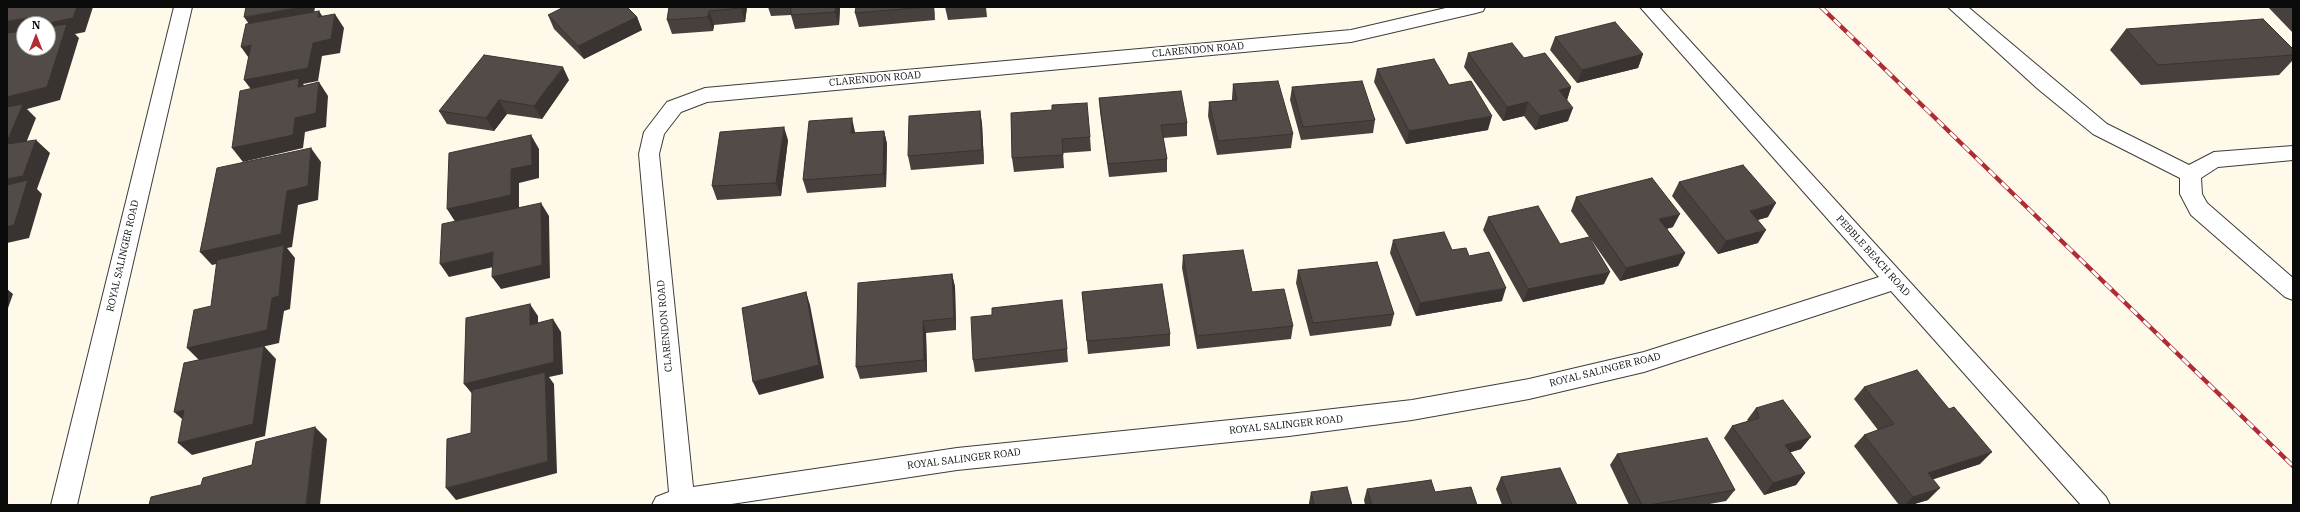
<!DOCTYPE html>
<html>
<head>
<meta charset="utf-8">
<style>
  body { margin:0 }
  #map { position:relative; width:2300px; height:512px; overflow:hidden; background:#fef9e8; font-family:"IBM Plex Serif",serif }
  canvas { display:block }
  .frame { position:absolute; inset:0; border:8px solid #0a0a0a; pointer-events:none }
  .north { position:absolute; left:16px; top:16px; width:40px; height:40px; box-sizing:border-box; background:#fff; border:1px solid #9d9d9d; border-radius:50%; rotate:0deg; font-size:11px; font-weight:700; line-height:16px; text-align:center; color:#0a0a0a }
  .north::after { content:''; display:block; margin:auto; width:14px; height:18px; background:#b02b34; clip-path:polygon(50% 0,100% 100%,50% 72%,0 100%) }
</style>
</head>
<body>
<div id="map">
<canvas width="2300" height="512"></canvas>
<div class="frame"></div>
<div class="north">N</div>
</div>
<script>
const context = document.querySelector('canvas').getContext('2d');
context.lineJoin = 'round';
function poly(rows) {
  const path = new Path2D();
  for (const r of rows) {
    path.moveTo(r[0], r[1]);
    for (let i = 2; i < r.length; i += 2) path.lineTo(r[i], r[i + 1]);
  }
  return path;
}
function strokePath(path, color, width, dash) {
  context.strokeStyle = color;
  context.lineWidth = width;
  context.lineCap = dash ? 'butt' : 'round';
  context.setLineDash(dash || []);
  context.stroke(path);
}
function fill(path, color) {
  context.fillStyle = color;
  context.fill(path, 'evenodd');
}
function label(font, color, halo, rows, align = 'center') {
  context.font = font + ' "IBM Plex Serif",serif';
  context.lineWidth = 4;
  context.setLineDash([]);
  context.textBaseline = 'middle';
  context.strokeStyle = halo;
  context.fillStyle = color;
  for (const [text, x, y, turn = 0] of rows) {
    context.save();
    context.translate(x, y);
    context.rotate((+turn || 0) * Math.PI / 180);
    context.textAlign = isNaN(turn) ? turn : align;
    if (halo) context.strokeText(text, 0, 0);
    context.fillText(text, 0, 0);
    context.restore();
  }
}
const minor = poly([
  [174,7,192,7,77,505,51,505,174,7],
  [1450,7,1485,7,1483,11,1476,13,1351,42,707,102,681,112,664,134,659,154,693,487,957,448,1289,414,1412,400,1529,379,1644,352,1879,277,1640,7,1659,7,2106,497,2110,505,2081,505,1891,291,1644,372,1529,399,1412,420,1289,436,957,470,725,505,652,505,656,497,669,492,639,154,644,132,667,102,705,88,1351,30,1450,7],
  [1948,7,1968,7,2107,124,2189,165,2214,152,2293,146,2293,160,2218,167,2201,178,2202,194,2207,203,2293,278,2293,300,2285,297,2191,215,2180,194,2180,178,2093,134,2038,89,1948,7]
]);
const rail = poly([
  [1821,7,2293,466]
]);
const wall = poly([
  [669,7,747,7,745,22,714,25,713,31,672,34,667,20],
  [768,7,840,7,839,25,795,29,791,15,771,16],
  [856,7,934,7,935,20,859,27,855,13],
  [945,7,986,7,987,17,948,20],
  [2268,7,2293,7,2293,33],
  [548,15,637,17,642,30,584,59,554,29],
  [2126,29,2293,49,2293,60,2279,75,2141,85,2110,50],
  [1555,37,1643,54,1638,68,1577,83,1550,50],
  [1468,53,1524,58,1571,87,1567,100,1568,121,1535,130,1524,116,1503,121,1464,67],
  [1377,69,1449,85,1488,130,1406,144,1374,82],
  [569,80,542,119,507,114,494,131,447,124,439,111],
  [1233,84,1293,134,1291,148,1217,155,1208,116,1209,102,1232,100,1232,98],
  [1292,87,1375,120,1373,133,1301,140,1290,100],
  [1099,98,1187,123,1187,136,1163,138,1167,159,1167,172,1109,177,1100,112],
  [980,111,982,124,984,164,911,170,908,156],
  [1011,113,1090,137,1091,151,1063,153,1064,168,1014,172,1012,158],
  [884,131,887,144,886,187,807,193,803,180,855,132,855,133],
  [788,140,781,196,717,200,712,186],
  [1679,182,1768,217,1758,220,1758,243,1718,254,1672,196],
  [1576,197,1673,227,1667,229,1685,253,1678,266,1620,281,1571,211],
  [1488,217,1560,244,1604,284,1523,302,1483,230],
  [1393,240,1452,250,1502,301,1416,316,1390,253],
  [1183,255,1252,292,1293,326,1291,339,1197,349,1182,268],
  [1298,270,1394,314,1391,326,1310,336,1296,283],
  [952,274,955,287,956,330,926,333,927,372,860,379,856,367],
  [1082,292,1170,334,1170,346,1088,354],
  [992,315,1067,349,1068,362,975,372,973,360],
  [1864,387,1980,464,1933,479,1928,500,1911,505,1899,505,1854,446,1864,435,1878,430,1854,399],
  [1756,408,1801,449,1790,452,1805,473,1796,485,1764,495,1724,438,1732,426,1748,421,1747,420],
  [1617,454,1735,490,1726,501,1704,505,1629,505,1610,465],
  [1501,477,1577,505,1502,505,1496,489],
  [1367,489,1435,492,1477,505,1365,505,1364,500],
  [1311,492,1352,505,1309,505,1309,503]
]);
const shadedWall = poly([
  [77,7,93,7,85,32,75,34,79,38,60,100,27,109,36,118,20,158,7,145,7,97,48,39,48,24,44,24],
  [301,7,315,7,313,20,254,31,244,17],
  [741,7,747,7,745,22,741,8],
  [836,7,840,7,839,25,835,12],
  [933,7,934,7,935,20],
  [319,11,328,25,318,17],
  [709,11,714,25,713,31,708,17],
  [335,14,344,28,340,53,322,56,318,81,303,84,309,92,254,93,244,80,313,43],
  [637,17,642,30,584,59,578,46],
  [27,18,33,24,24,24,24,34,7,37,7,21],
  [251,45,251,61,241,47],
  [1643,54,1638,68,1577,83,1582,70],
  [563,67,569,80,542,119,534,106],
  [319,82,328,96,326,127,305,132,303,148,243,162,232,148,295,118],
  [1571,87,1567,100,1559,90],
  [499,100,507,114,494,131,486,118],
  [1528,102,1524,116,1503,121,1507,107],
  [1573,108,1568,121,1535,130,1540,116],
  [980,111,982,124,984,164,982,150],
  [1492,116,1488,130,1406,144,1409,131],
  [852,118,855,132,855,147,851,133],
  [784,127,788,140,781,196,776,183],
  [884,131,887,144,886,187,883,174],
  [531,135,539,149,539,178,519,183,519,209,456,223,447,209,511,169],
  [36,140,50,153,37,189,42,194,29,238,7,243,7,179],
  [311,148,321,162,318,200,298,205,292,247,287,248,295,258,290,309,284,311,279,343,200,361,187,348,272,298,284,249,212,265,200,252,287,191],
  [541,203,549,216,550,278,501,289,492,277],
  [1776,203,1768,217,1743,224,1750,211],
  [1680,214,1673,227,1653,232,1659,219],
  [1766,230,1758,243,1718,254,1726,241],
  [493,252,502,265,449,277,440,264],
  [1685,253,1678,266,1620,281,1626,268],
  [1610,272,1604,284,1523,302,1528,289],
  [952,274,955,287,956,330,954,318],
  [1506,288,1502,301,1416,316,1420,303],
  [7,289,13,294,7,311],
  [806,292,810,305,824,378,759,395,753,382],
  [530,304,538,316,538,338,530,325],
  [553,319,561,332,563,374,549,377,554,384,557,473,456,500,446,488,548,461,474,396,464,384],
  [923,321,926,333,927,372,924,360],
  [264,346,276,359,265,436,192,455,178,443],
  [184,410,188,424,174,412],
  [315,427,327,439,320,505,306,505],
  [1811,437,1801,449,1776,457,1785,445],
  [1992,452,1980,464,1916,485,1928,473],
  [1805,473,1796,485,1764,495,1773,483],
  [1940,488,1928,500,1911,505,1905,505,1913,497]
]);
const building = poly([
  [7,7,77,7,73,18,44,24,25,24,27,18,7,21,7,7],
  [246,7,301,7,244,17,246,7],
  [564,7,627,7,637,17,578,46,548,15,564,7],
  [669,7,741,7,741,8,709,11,708,17,667,20,669,7],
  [791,7,836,7,835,12,791,15,791,7],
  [856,7,927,7,855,13,856,7],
  [319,11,318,17,335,14,331,39,313,43,308,68,244,80,251,45,241,47,246,24,319,11],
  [2263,19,2293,49,2293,55,2158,65,2126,29,2263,19],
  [1615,22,1643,54,1582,70,1555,37,1615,22],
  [67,24,47,87,7,97,7,33,24,31,24,48,48,48,48,27,67,24],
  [1512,43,1524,58,1545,53,1571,87,1559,90,1573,108,1540,116,1528,102,1507,107,1468,53,1512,43],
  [484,55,563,67,534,106,499,100,486,118,439,111,484,55],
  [1434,59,1449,85,1471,81,1492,116,1409,131,1377,69,1434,59],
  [299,78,298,87,319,82,316,113,295,118,293,135,232,148,240,91,299,78],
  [1278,81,1293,134,1218,141,1209,102,1237,100,1233,84,1278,81],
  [1362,81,1375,120,1303,127,1292,87,1362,81],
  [1181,91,1187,123,1161,125,1167,159,1108,164,1099,98,1181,91],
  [1087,103,1090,137,1062,139,1063,155,1012,158,1011,113,1052,110,1052,105,1087,103],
  [23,104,7,142,7,107,23,104],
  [980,111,982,150,908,156,909,116,980,111],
  [852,118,851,133,884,131,883,174,803,180,809,121,852,118],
  [784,127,776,183,712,186,720,132,784,127],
  [531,135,532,165,511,169,511,195,447,209,449,153,531,135],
  [36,140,23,176,7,179,7,144,36,140],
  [311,148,308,186,287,191,281,234,200,252,217,168,311,148],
  [1743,165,1776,203,1750,211,1766,230,1726,241,1679,182,1743,165],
  [1652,178,1680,214,1659,219,1685,253,1626,268,1576,197,1652,178],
  [28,180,14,225,7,227,7,185,28,180],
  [541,203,542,265,492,277,493,252,440,264,442,224,541,203],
  [1538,206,1560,244,1589,237,1610,272,1528,289,1488,217,1538,206],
  [1444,232,1452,250,1466,248,1469,256,1489,252,1506,288,1420,303,1393,240,1444,232],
  [284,245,279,296,272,298,267,330,187,348,194,310,211,306,217,260,284,245],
  [1243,250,1252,292,1284,289,1293,326,1197,336,1183,255,1243,250],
  [1377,262,1394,314,1313,323,1298,270,1377,262],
  [952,274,954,318,923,321,924,360,856,367,858,283,952,274],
  [1162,284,1170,334,1087,341,1082,292,1162,284],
  [806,292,819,365,753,382,742,308,806,292],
  [1062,300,1067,349,973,360,971,317,992,315,992,308,1062,300],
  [530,304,530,325,553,319,554,362,464,384,466,318,530,304],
  [264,346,253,424,178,443,184,410,174,412,184,363,264,346],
  [1917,370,1949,409,1954,407,1992,452,1928,473,1940,488,1913,497,1864,435,1894,424,1864,387,1917,370],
  [545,372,548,461,446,488,447,439,471,433,472,390,545,372],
  [1783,400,1811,437,1785,445,1805,473,1773,483,1732,426,1759,418,1756,408,1783,400],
  [315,427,306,505,149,505,151,497,201,485,203,478,252,465,256,442,315,427],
  [1707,438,1735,490,1649,505,1642,505,1617,454,1707,438],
  [1560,468,1577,505,1512,505,1501,477,1560,468],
  [1431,480,1435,492,1471,487,1477,505,1372,505,1367,489,1431,480],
  [1347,487,1352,505,1314,505,1311,492,1347,487]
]);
const streetNames = [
  ["CLARENDON ROAD",1198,50,-5],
  ["CLARENDON ROAD",875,79,-5],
  ["ROYAL SALINGER ROAD",123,256,-77],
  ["PEBBLE BEACH ROAD",1873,256,48],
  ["CLARENDON ROAD",665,326,-95],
  ["ROYAL SALINGER ROAD",1605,370,-14],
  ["ROYAL SALINGER ROAD",1286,425,-6],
  ["ROYAL SALINGER ROAD",964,459,-7]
];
strokePath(minor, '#3d3d3d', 2);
fill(minor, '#fff');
strokePath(rail, '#b02b34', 4.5);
strokePath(rail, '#fff', 3, [9]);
fill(wall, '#47403d');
fill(shadedWall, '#393432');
fill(building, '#524b47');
strokePath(building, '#393432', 1);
label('10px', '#0a0a0a', '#fff', streetNames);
</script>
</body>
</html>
